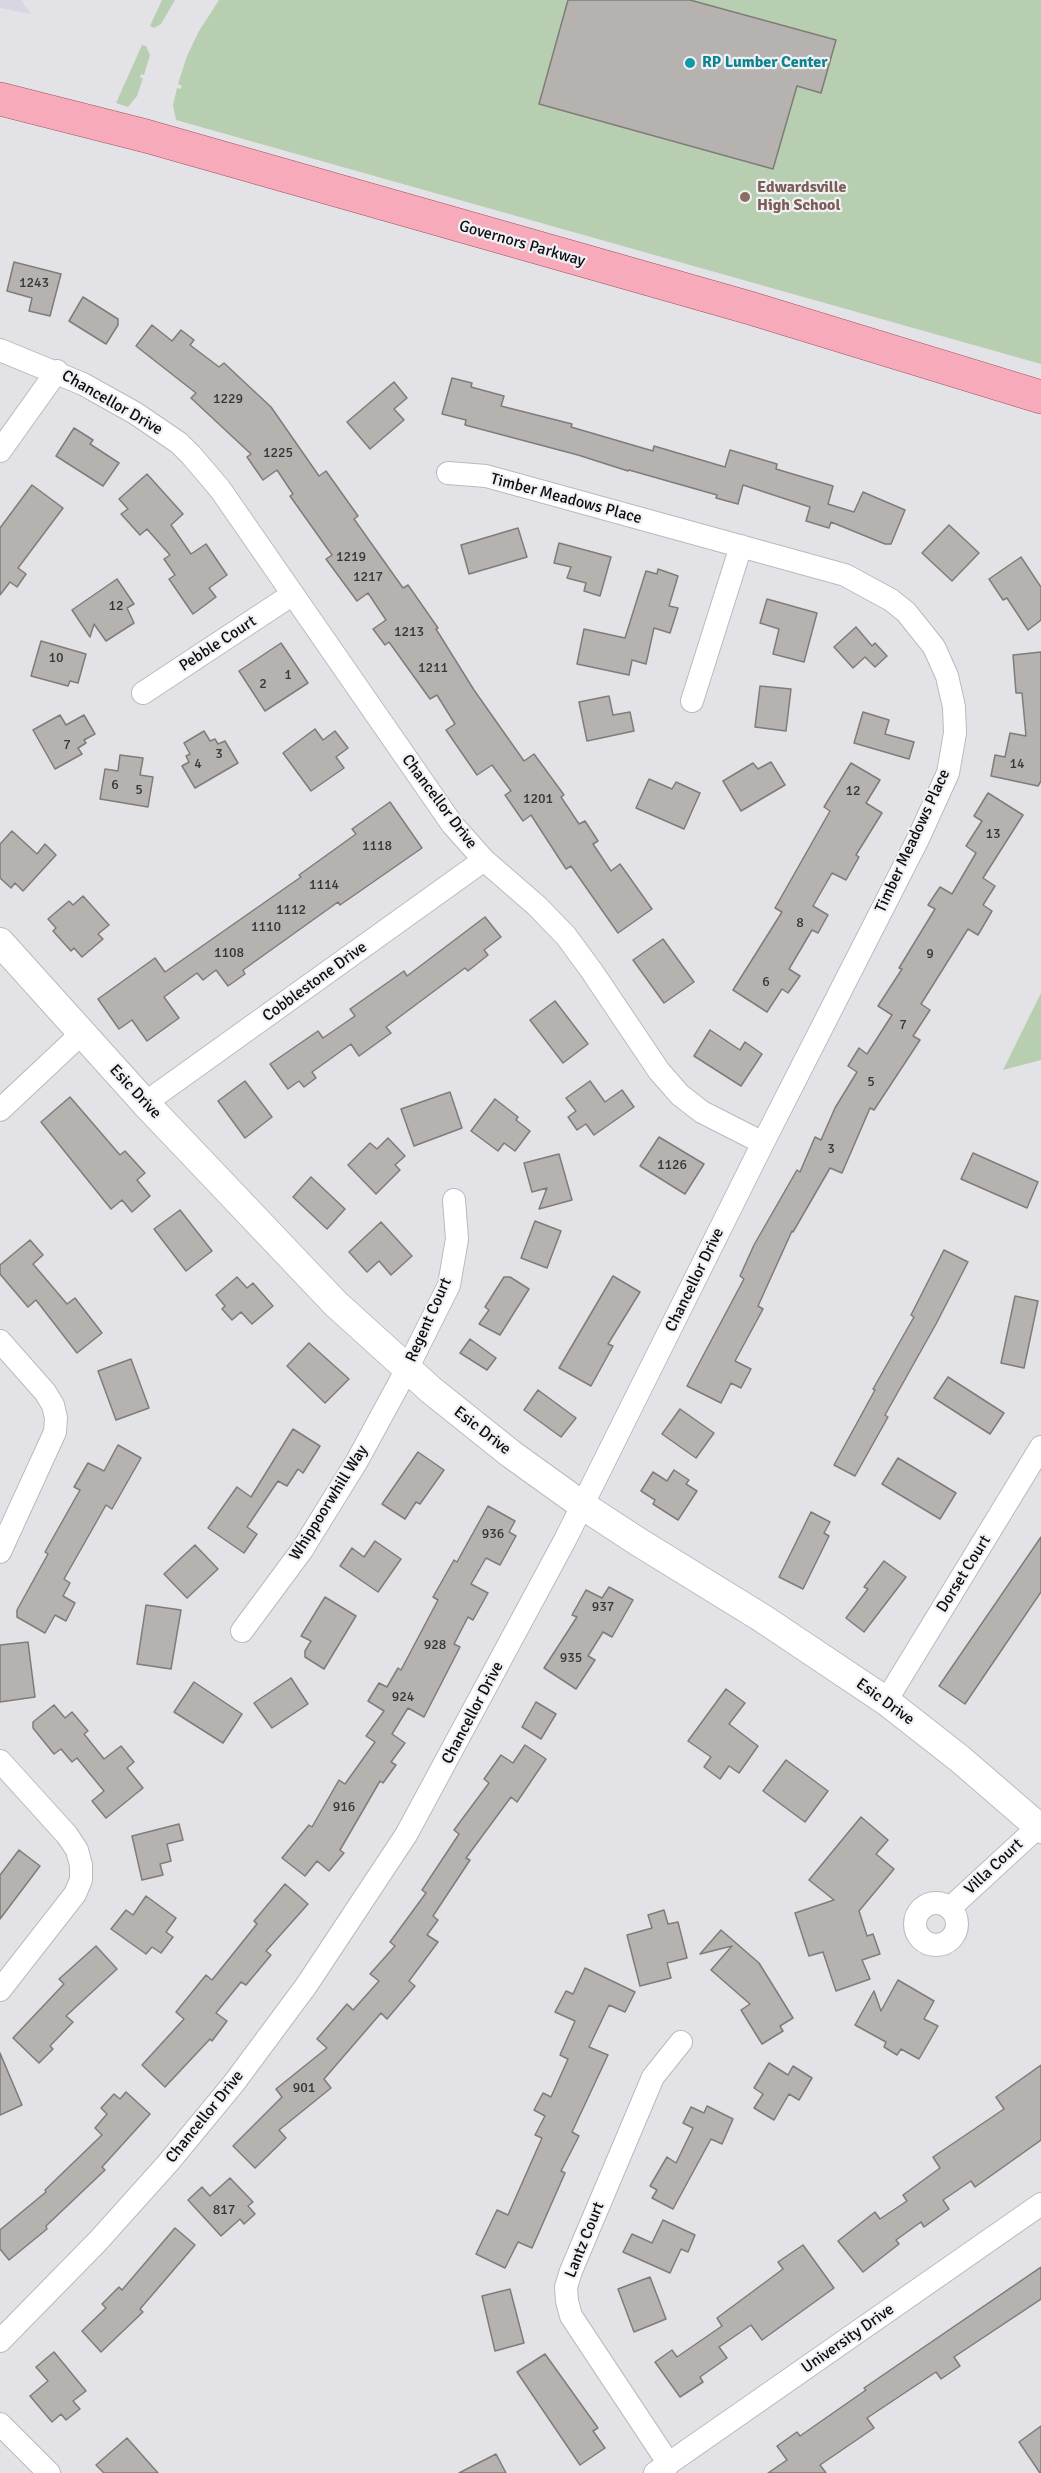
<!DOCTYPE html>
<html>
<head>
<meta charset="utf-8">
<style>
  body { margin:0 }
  canvas { display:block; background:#e2e2e7 }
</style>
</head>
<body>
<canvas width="1041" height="2473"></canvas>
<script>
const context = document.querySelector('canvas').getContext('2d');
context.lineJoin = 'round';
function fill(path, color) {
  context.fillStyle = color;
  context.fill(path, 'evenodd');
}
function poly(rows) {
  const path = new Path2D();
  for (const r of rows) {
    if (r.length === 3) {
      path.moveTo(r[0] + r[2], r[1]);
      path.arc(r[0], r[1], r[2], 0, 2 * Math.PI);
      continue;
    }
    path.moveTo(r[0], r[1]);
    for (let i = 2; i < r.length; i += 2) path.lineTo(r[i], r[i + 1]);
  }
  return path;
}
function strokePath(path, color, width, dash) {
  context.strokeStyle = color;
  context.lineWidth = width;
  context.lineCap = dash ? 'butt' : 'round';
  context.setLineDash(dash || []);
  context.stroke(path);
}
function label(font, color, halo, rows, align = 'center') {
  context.font = font + ' Signika,sans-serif';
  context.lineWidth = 4.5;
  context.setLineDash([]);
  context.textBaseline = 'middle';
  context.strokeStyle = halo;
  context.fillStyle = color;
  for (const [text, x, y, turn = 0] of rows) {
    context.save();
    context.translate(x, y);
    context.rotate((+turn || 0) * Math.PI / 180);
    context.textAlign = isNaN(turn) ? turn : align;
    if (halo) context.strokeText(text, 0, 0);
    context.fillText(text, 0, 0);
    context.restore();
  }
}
const built = poly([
  [0,0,21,0,31,14,0,8]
]);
const green = poly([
  [162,0,175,0,161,24,154,28,150,26],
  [219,0,1041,0,1041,364,176,120,173,105,177,88,180,89,182,86,178,84,187,56,199,31],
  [142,45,146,46,150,55,144,75,141,74,140,78,143,78,137,96,128,107,116,103],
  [1041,993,1041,1060,1003,1070]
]);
const building = poly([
  [568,0,690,0,836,40,821,93,797,86,773,169,539,104,568,0],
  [14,262,61,274,50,316,29,311,32,298,7,291,14,262],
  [83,297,118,319,118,325,106,344,69,321,83,297],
  [152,325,172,341,181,330,194,340,190,345,219,367,224,363,271,407,319,476,326,471,358,516,354,519,403,588,408,585,438,628,436,629,474,690,524,761,534,754,564,795,561,797,579,824,585,821,598,841,593,844,611,871,620,864,652,909,618,933,571,866,566,869,531,815,523,821,505,795,511,791,492,765,477,775,446,730,455,724,437,695,430,699,389,642,385,645,373,629,386,620,368,593,357,601,326,559,332,555,290,496,293,494,277,470,263,480,247,457,251,454,191,398,196,393,136,346,152,325],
  [452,378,472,383,471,387,504,396,501,406,572,424,571,427,653,451,654,446,725,467,730,450,777,464,776,469,833,486,828,504,854,512,863,492,905,510,891,544,885,544,831,522,829,528,806,521,810,507,743,485,738,504,716,498,717,495,629,470,628,471,578,455,465,425,466,420,442,414,452,378],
  [394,382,407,398,394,409,404,420,370,449,347,422,394,382],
  [74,428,93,440,90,444,119,463,103,486,56,456,74,428],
  [147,474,183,514,171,525,191,554,206,544,227,575,209,588,216,597,193,614,169,579,175,575,164,559,170,555,147,529,140,535,121,514,128,509,119,499,147,474],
  [32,485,63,508,18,568,26,574,17,587,10,582,0,595,0,528,32,485],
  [949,525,979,553,952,581,922,553,949,525],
  [518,528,527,557,469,574,461,545,518,528],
  [559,543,611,557,600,596,584,591,586,583,567,578,571,567,554,563,559,543],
  [1021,557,1041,587,1041,620,1028,630,1007,598,1003,600,989,579,1021,557],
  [658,569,678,576,669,606,678,608,670,633,654,628,646,664,632,660,629,675,577,664,584,629,625,638,646,571,657,574,658,569],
  [117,579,134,604,127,608,134,623,106,641,94,624,90,637,72,610,117,579],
  [767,599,817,613,804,662,773,654,779,629,760,623,767,599],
  [856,627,872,646,875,643,887,656,875,667,865,657,853,668,834,647,856,627],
  [41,641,86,654,78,683,70,681,68,686,31,676,41,641],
  [281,643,308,683,265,711,239,671,281,643],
  [1041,652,1041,781,1038,786,991,776,995,755,1005,757,1010,733,1026,736,1022,693,1016,693,1013,655,1041,652],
  [760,686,791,689,786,731,755,727,760,686],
  [609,696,613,715,630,712,634,731,587,741,579,702,609,696],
  [863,712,889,720,885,734,914,742,909,759,854,743,863,712],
  [60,715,66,725,84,715,95,734,84,740,86,743,78,748,82,754,55,769,33,730,60,715],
  [315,729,323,740,335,731,348,748,336,757,344,768,311,791,283,753,315,729],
  [204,731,210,741,215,739,218,744,225,741,238,763,195,788,182,766,189,762,186,756,190,754,184,743,204,731],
  [120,755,143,758,140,775,153,777,148,807,100,799,105,769,118,771,120,755],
  [771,762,785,785,741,811,723,781,753,763,758,769,771,762],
  [851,763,880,780,866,803,882,813,856,855,859,857,846,880,832,873,813,906,828,915,818,933,812,930,789,969,800,976,788,993,782,989,767,1012,733,990,782,912,775,908,830,811,824,807,851,763],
  [649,779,672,789,676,782,700,793,684,829,636,808,649,779],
  [988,793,1023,815,983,878,995,886,983,905,992,911,978,935,968,929,921,1004,930,1010,913,1036,920,1040,874,1110,870,1108,842,1173,830,1168,793,1232,792,1231,758,1306,763,1309,735,1361,751,1369,741,1388,731,1383,721,1403,687,1386,744,1279,740,1276,754,1245,797,1170,800,1172,815,1137,821,1140,835,1108,857,1072,848,1066,859,1048,867,1054,892,1015,878,1006,902,969,899,968,935,909,928,905,940,887,952,894,976,853,966,846,982,821,974,816,988,793],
  [390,802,422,848,340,905,338,902,243,970,245,974,228,986,216,970,203,980,197,973,164,997,179,1018,147,1041,132,1020,119,1029,98,999,155,958,165,972,301,877,299,875,356,834,352,829,390,802],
  [12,831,37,854,45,844,56,855,23,891,15,883,11,888,0,878,0,844,12,831],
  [83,896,109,925,98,934,103,939,82,957,74,948,71,951,53,931,56,928,48,919,69,901,73,905,83,896],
  [485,917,501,937,484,950,488,955,468,971,465,968,386,1027,391,1033,359,1056,351,1044,312,1072,316,1078,304,1087,299,1081,288,1089,270,1064,318,1031,323,1038,355,1016,350,1009,404,971,407,976,485,917],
  [663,939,694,982,664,1003,633,960,663,939],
  [555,1001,588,1044,563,1063,530,1020,555,1001],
  [710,1030,740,1050,745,1042,762,1054,741,1086,694,1056,710,1030],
  [245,1081,272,1117,245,1138,218,1101,245,1081],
  [590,1081,605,1102,622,1090,634,1107,594,1135,586,1124,577,1130,568,1117,576,1111,566,1098,590,1081],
  [450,1092,462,1128,414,1146,401,1109,450,1092],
  [70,1097,120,1155,125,1151,145,1173,137,1180,150,1196,132,1212,122,1200,111,1209,41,1122,70,1097],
  [495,1099,518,1117,516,1120,530,1131,515,1151,504,1143,498,1151,471,1131,495,1099],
  [659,1137,704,1164,685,1194,640,1166,659,1137],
  [388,1138,405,1156,395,1165,400,1170,376,1194,348,1165,370,1143,377,1149,388,1138],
  [973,1153,1038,1182,1027,1208,961,1179,973,1153],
  [559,1154,572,1200,539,1209,547,1188,532,1192,524,1163,559,1154],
  [311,1177,345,1209,327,1229,293,1197,311,1177],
  [180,1210,212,1251,186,1271,154,1229,180,1210],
  [535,1221,561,1231,547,1268,521,1258,535,1221],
  [381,1222,412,1256,391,1275,379,1261,367,1272,349,1252,381,1222],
  [30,1240,43,1255,33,1264,67,1304,75,1298,102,1333,77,1353,36,1300,28,1307,0,1274,0,1265,30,1240],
  [944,1250,968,1262,936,1324,885,1415,888,1417,855,1476,834,1465,875,1390,873,1389,914,1317,911,1315,944,1250],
  [613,1276,640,1292,608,1344,613,1346,591,1386,559,1368,613,1276],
  [237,1277,247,1288,253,1283,273,1306,252,1324,241,1312,232,1320,222,1309,225,1306,216,1295,237,1277],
  [504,1277,510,1277,529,1289,500,1335,479,1324,489,1310,485,1307,504,1277],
  [1015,1296,1038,1301,1024,1368,1001,1363,1015,1296],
  [470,1339,496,1358,487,1370,460,1353,470,1339],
  [309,1343,349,1379,325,1403,287,1366,309,1343],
  [131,1359,149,1408,116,1420,98,1371,131,1359],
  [948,1377,1004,1413,990,1434,934,1398,948,1377],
  [538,1390,576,1418,561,1437,524,1410,538,1390],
  [680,1409,714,1433,696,1458,662,1434,680,1409],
  [293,1429,320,1446,303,1473,298,1469,287,1486,278,1481,247,1527,257,1534,244,1553,208,1528,237,1487,251,1497,293,1429],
  [118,1445,141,1458,112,1509,106,1505,64,1579,70,1583,63,1596,75,1603,66,1621,55,1615,45,1633,17,1617,17,1610,48,1554,45,1552,80,1490,74,1487,88,1463,104,1471,118,1445],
  [418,1452,444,1470,420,1504,416,1502,405,1519,382,1504,418,1452],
  [898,1458,956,1493,940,1519,882,1484,898,1458],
  [674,1470,689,1480,686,1484,697,1491,678,1520,653,1504,655,1500,641,1491,653,1472,667,1481,674,1470],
  [488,1506,515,1521,509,1532,516,1536,500,1565,486,1558,471,1584,488,1593,473,1620,468,1617,454,1644,460,1647,424,1717,408,1708,392,1734,405,1743,391,1762,396,1765,383,1783,380,1781,340,1850,344,1853,329,1871,317,1861,305,1876,282,1858,309,1825,312,1827,339,1780,345,1784,375,1742,366,1736,384,1711,368,1701,379,1683,387,1687,398,1668,401,1670,438,1600,433,1597,454,1560,457,1562,488,1506],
  [811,1512,830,1522,824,1533,829,1536,803,1589,779,1577,811,1512],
  [1041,1537,1041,1592,965,1704,939,1686,1041,1537],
  [375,1541,401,1559,378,1592,340,1566,352,1548,364,1557,375,1541],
  [195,1545,218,1569,187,1598,164,1574,195,1545],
  [884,1561,906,1577,864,1632,846,1618,868,1589,864,1587,884,1561],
  [609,1587,633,1600,612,1637,603,1632,588,1656,595,1660,576,1689,544,1668,577,1617,572,1615,586,1590,602,1598,609,1587],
  [325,1597,356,1616,324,1669,305,1657,305,1651,311,1641,301,1636,325,1597],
  [146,1605,181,1610,171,1669,137,1664,146,1605],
  [28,1642,35,1697,0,1702,0,1645,28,1642],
  [291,1678,308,1704,272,1728,254,1703,291,1678],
  [194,1682,242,1714,223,1743,174,1712,194,1682],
  [726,1689,745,1703,729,1724,758,1746,739,1773,729,1766,720,1779,704,1767,711,1757,688,1741,726,1689],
  [536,1702,556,1714,541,1739,522,1727,536,1702],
  [54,1705,65,1718,72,1712,88,1731,84,1734,104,1759,121,1746,134,1762,127,1768,143,1788,106,1818,92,1801,104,1791,77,1758,72,1762,61,1749,54,1754,33,1728,33,1722,54,1705],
  [525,1745,546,1759,517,1802,511,1797,466,1858,470,1860,433,1916,438,1920,427,1935,438,1942,409,1981,415,1986,387,2019,381,2013,324,2079,331,2088,279,2130,286,2138,255,2168,233,2146,282,2097,276,2089,327,2048,317,2039,347,2004,353,2010,379,1981,370,1974,395,1946,390,1942,426,1893,422,1890,459,1834,454,1830,489,1783,484,1779,501,1755,513,1763,525,1745],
  [786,1760,828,1791,805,1822,763,1791,786,1760],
  [861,1817,888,1840,876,1854,894,1869,859,1911,867,1936,873,1934,880,1954,862,1960,870,1979,836,1991,823,1952,809,1956,795,1913,834,1900,809,1880,861,1817],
  [179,1824,183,1840,167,1844,171,1861,160,1864,163,1875,142,1880,132,1836,179,1824],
  [19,1850,40,1866,0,1919,0,1875,19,1850],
  [285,1884,308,1904,266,1951,271,1955,246,1985,241,1982,216,2013,227,2021,212,2041,210,2039,165,2087,142,2065,184,2019,176,2012,206,1975,212,1980,257,1924,254,1921,285,1884],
  [146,1896,176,1918,166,1932,173,1937,161,1953,152,1947,146,1954,111,1929,126,1910,133,1915,146,1896],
  [664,1910,668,1924,678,1922,687,1958,667,1963,671,1978,640,1986,627,1935,652,1928,648,1915,664,1910],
  [721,1930,759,1963,793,2018,780,2026,783,2031,762,2044,741,2010,750,2004,711,1970,732,1946,700,1954,721,1930],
  [96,1946,117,1969,66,2016,73,2022,50,2046,53,2049,39,2063,13,2038,64,1984,59,1979,96,1946],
  [585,1968,635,1992,625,2012,609,2005,589,2047,608,2055,572,2132,579,2136,561,2171,565,2173,532,2248,518,2242,505,2268,476,2254,497,2210,508,2215,542,2138,535,2135,545,2116,534,2110,543,2093,551,2097,568,2059,560,2055,575,2021,555,2012,566,1991,573,1994,585,1968],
  [898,1980,934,2001,924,2019,938,2026,919,2059,901,2049,897,2055,884,2047,886,2042,855,2025,874,1991,881,2011,898,1980],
  [0,2053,22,2105,0,2115,0,2053],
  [769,2063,788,2075,793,2066,812,2078,799,2100,789,2094,774,2120,754,2108,763,2094,754,2088,769,2063],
  [1041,2065,1041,2140,975,2187,971,2181,943,2200,949,2209,924,2227,921,2222,896,2240,899,2244,863,2272,838,2241,875,2212,880,2219,907,2201,903,2195,940,2168,933,2157,1004,2109,996,2097,1041,2065],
  [126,2092,150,2114,102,2167,105,2170,46,2226,47,2229,9,2260,0,2249,0,2230,46,2192,45,2190,102,2135,95,2128,107,2114,101,2108,114,2094,120,2099,126,2092],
  [707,2106,733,2119,722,2144,711,2139,673,2209,652,2198,657,2190,650,2186,667,2157,676,2163,693,2128,683,2123,691,2107,704,2113,707,2106],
  [230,2178,253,2202,248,2206,255,2214,244,2224,240,2219,221,2236,188,2200,202,2187,210,2196,230,2178],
  [663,2220,695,2235,688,2252,681,2249,670,2273,623,2252,632,2234,652,2243,663,2220],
  [175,2228,195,2245,140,2309,143,2312,101,2352,82,2331,106,2308,102,2304,119,2287,122,2290,175,2228],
  [803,2245,834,2288,762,2340,751,2325,719,2347,727,2358,700,2377,703,2382,680,2397,655,2362,672,2350,677,2357,722,2326,717,2318,783,2269,778,2262,803,2245],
  [1041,2267,1041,2299,954,2357,960,2366,941,2379,936,2372,867,2418,874,2428,820,2465,826,2473,768,2473,787,2460,777,2446,797,2432,800,2436,866,2390,864,2388,1041,2267],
  [650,2277,666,2319,634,2332,618,2289,650,2277],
  [510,2289,524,2343,495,2351,482,2296,510,2289],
  [54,2352,86,2391,73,2401,80,2409,66,2420,61,2414,52,2422,30,2396,48,2381,36,2367,54,2352],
  [545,2354,598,2428,593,2431,605,2448,580,2465,517,2372,545,2354],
  [1041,2426,1041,2473,1040,2473,1019,2442,1041,2426],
  [127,2438,158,2473,104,2473,96,2465,127,2438],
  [496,2454,506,2473,459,2473,496,2454]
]);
const minor = poly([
  [0,350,83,384,135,413,179,443,191,455,220,489,452,824,484,860,537,906,566,936,591,970,659,1071,680,1095,702,1112,763,1143],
  [0,451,57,371],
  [143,693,293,594],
  [692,701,741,546],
  [145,1103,484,860],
  [0,1110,81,1034],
  [0,1341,45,1392,53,1405,56,1418,55,1432,0,1552],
  [242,1631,302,1550,357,1461,407,1369,449,1285,457,1239,454,1200],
  [886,1701,1041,1447],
  [0,1761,67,1835,77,1850,81,1865,81,1880,75,1894,0,1990],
  [936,1924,21],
  [950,1908,1038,1827],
  [0,2341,98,2241,168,2163,234,2083,306,1986,406,1835,565,1540,763,1143,918,839,948,773,955,733,954,707,947,676,934,647,906,612,891,600,845,575,486,476,448,473],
  [0,2424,49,2473],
  [669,2464,571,2316,567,2301,566,2287,571,2271,653,2077,681,2042],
  [655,2473,1041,2204]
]);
const tertiary = poly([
  [0,942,145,1103,336,1304,431,1390,511,1454,582,1505,637,1541,762,1618,886,1701,960,1759,1041,1829]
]);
const primary = poly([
  [0,99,146,136,750,308,1041,397]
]);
const markers = [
  [690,63,6,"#0f9aa8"],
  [745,197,6,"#8d6e63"]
];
const numberNames = [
  ["1243",34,283],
  ["1229",228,399],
  ["1225",278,453],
  ["1219",351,557],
  ["1217",368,577],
  ["12",116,606],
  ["1213",409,632],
  ["10",56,658],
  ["1211",433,668],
  ["1",288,675],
  ["2",263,684],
  ["7",67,745],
  ["3",219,754],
  ["4",198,764],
  ["14",1017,764],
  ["6",115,785],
  ["5",139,790],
  ["12",853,791],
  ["1201",538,799],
  ["13",993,834],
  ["1118",377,846],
  ["1114",324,885],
  ["1112",291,910],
  ["8",800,923],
  ["1110",266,927],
  ["1108",229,953],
  ["9",930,954],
  ["6",766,982],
  ["7",903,1025],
  ["5",871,1082],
  ["3",831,1149],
  ["1126",672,1165],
  ["936",493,1534],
  ["937",603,1607],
  ["928",435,1645],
  ["935",571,1658],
  ["924",403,1697],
  ["916",344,1807],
  ["901",304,2088],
  ["817",224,2210]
];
const cultureNames = [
  ["RP Lumber Center",702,63]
];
const educationNames = [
  ["Edwardsville",757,188],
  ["High School",757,206]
];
const streetNames = [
  ["Governors Parkway",522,244,16],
  ["Chancellor Drive",112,403,30],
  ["Timber Meadows Place",566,499,15],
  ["Pebble Court",218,644,-33],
  ["Chancellor Drive",439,802,53],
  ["Timber Meadows Place",913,841,-65],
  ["Cobblestone Drive",315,982,-36],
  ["Esic Drive",135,1092,47],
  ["Chancellor Drive",695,1280,-64],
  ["Regent Court",429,1320,-66],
  ["Esic Drive",482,1431,38],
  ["Whippoorwhill Way",329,1503,-58],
  ["Dorset Court",964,1574,-58],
  ["Esic Drive",885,1702,36],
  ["Chancellor Drive",473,1713,-62],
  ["Villa Court",994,1867,-43],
  ["Chancellor Drive",205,2117,-51],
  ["Lantz Court",585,2240,-68],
  ["University Drive",848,2339,-35]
];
fill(built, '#d7d7e3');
fill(green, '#b7cfb0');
fill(building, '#b5b2af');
strokePath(building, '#7f7c79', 1.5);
strokePath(minor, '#bababe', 24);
strokePath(tertiary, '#bababe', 30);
strokePath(primary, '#a14f60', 34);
strokePath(minor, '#fff', 22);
strokePath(tertiary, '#fff', 28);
strokePath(primary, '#f7aaba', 33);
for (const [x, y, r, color] of markers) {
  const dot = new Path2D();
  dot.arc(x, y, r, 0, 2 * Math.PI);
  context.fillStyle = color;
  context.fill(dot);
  strokePath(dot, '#f0f0f4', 2);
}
label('14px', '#373636', null, numberNames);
label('bold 16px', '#0d838f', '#f0f0f4', cultureNames, 'left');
label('bold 16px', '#785e54', '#f0f0f4', educationNames, 'left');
label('16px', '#0d0d0e', '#f0f0f4', streetNames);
</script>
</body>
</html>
